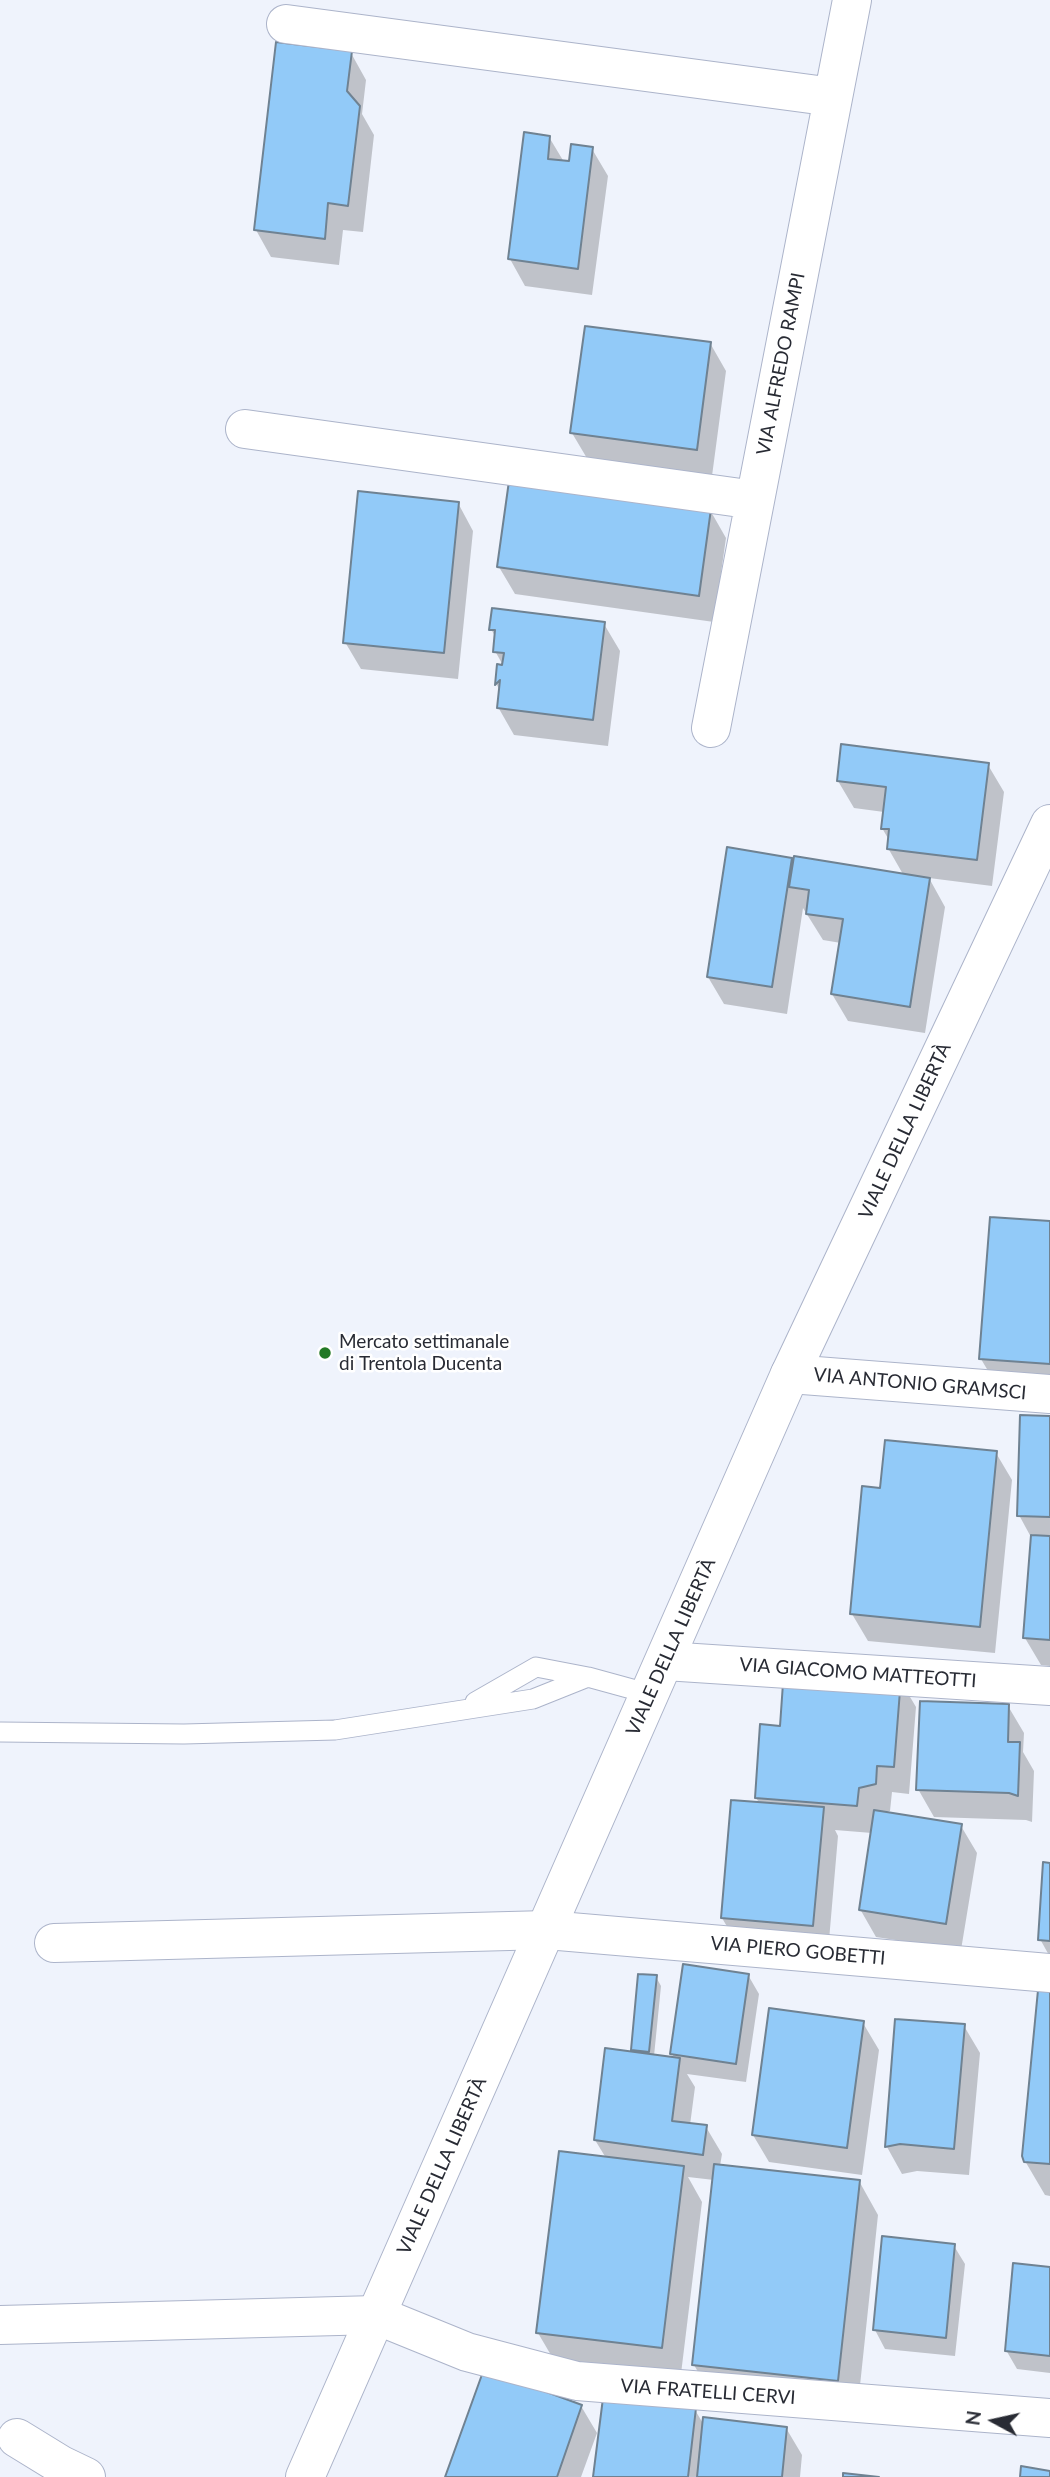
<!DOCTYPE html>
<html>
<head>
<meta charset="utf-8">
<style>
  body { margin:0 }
  #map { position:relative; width:1050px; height:2477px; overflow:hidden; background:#eff3fc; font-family:Lato,sans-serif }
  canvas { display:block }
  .north { position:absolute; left:959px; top:2386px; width:70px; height:70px; -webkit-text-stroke:5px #fff; paint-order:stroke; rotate:278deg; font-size:19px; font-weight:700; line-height:28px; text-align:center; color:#282b34 }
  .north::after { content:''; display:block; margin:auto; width:24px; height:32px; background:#282b34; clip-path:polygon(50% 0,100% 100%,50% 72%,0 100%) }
</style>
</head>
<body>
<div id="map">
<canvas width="1050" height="2477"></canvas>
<div class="north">N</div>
</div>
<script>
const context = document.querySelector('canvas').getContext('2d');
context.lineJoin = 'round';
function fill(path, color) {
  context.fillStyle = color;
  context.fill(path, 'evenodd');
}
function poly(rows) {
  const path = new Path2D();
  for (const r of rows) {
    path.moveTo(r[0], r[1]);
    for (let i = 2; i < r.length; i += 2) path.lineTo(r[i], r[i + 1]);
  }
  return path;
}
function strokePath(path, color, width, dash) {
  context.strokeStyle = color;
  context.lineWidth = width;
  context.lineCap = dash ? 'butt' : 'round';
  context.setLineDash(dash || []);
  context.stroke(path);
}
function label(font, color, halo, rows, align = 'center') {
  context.font = font + ' Lato,sans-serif';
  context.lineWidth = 5;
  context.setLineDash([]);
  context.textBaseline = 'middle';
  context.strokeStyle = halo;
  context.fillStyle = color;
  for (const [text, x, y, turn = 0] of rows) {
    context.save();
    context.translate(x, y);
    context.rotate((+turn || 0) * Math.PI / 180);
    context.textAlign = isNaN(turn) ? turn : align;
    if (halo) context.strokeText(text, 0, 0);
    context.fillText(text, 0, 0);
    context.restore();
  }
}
const shadow = poly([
  [351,53,366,80,362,114,374,135,363,232,343,230,339,265,271,257,256,230],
  [549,137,564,162,571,163,592,149,608,176,592,295,525,286,510,259],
  [710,343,726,371,712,476,588,460,572,433],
  [458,503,473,531,458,679,361,669,345,642],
  [710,510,726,538,714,622,515,594,499,567],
  [604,624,620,651,608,746,514,735,498,707,500,691,497,685,499,666,504,667,495,651,496,638,491,629],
  [988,765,1004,792,992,886,929,878,945,907,925,1033,848,1021,832,994,841,943,823,940,803,908,787,1014,724,1004,708,977,791,859,794,865,904,876,888,848,889,840,882,828,884,812,854,808,838,781],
  [1050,1223,1050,1389,997,1386,981,1359],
  [1050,1418,1050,1666,1041,1665,1025,1638,1032,1539,1019,1515],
  [996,1453,1012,1480,995,1653,868,1641,852,1614,882,1490],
  [900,1680,916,1707,909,1794,892,1792,890,1811,882,1813,961,1826,977,1853,961,1950,876,1937,860,1909,872,1833,835,1830,838,1836,828,1952,738,1945,722,1918,760,1804,756,1798,781,1727],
  [1008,1706,1024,1733,1023,1752,1034,1771,1032,1822,1026,1820,934,1817,918,1789],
  [1050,1864,1050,1957,1040,1939],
  [748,1975,759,1994,746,2082,687,2074,695,2087,690,2125,706,2127,722,2154,720,2166,859,2181,878,2215,857,2414,714,2399,694,2365,714,2180,688,2177,702,2202,680,2382,558,2367,538,2333,606,2158,595,2140,635,2054,633,2050,656,1977,661,1986,654,2056,675,2059,672,2054],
  [1050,1993,1050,2196,1045,2195,1025,2161],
  [897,2021,964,2026,980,2053,969,2175,917,2171,902,2174,887,2147],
  [863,2023,879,2050,862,2175,769,2162,753,2135],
  [954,2246,965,2264,955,2356,885,2349,875,2330],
  [1050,2269,1050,2373,1017,2369,1006,2350],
  [581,2406,597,2433,581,2477,447,2477],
  [695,2410,704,2425,786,2428,802,2455,800,2477,595,2477]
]);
const building = poly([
  [276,42,352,51,347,91,360,106,348,206,328,203,325,239,254,230,276,42],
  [524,132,550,136,548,159,569,161,571,144,593,147,578,269,508,259,524,132],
  [585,326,711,342,697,450,570,433,585,326],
  [509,481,711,509,699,596,497,567,509,481],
  [358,491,459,502,444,653,343,643,358,491],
  [492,608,605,622,593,720,497,708,500,680,495,685,497,664,502,665,504,653,493,652,495,630,489,630,492,608],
  [841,744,989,763,977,860,887,849,889,829,881,829,886,787,837,781,841,744],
  [727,847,792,858,772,987,707,977,727,847],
  [794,856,930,878,910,1007,831,994,843,919,806,914,809,890,789,887,794,856],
  [990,1217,1050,1221,1050,1364,979,1359,990,1217],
  [1020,1415,1050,1416,1050,1517,1017,1516,1020,1415],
  [885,1440,997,1451,980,1627,850,1614,862,1486,880,1488,885,1440],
  [1031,1535,1050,1536,1050,1640,1023,1638,1031,1535],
  [784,1669,901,1678,894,1767,877,1766,876,1784,859,1788,857,1806,755,1798,760,1724,780,1726,784,1669],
  [920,1701,1009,1704,1008,1742,1020,1742,1018,1796,1009,1793,916,1790,920,1701],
  [731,1800,824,1807,813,1926,721,1918,731,1800],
  [874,1810,962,1824,946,1924,859,1910,874,1810],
  [1043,1862,1050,1863,1050,1941,1038,1940,1043,1862],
  [683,1964,749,1974,736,2064,670,2054,683,1964],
  [638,1974,657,1975,649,2052,631,2050,638,1974],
  [1038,1990,1050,1991,1050,2164,1024,2162,1022,2156,1038,1990],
  [769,2008,864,2021,847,2148,752,2135,769,2008],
  [895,2019,965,2024,954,2149,900,2144,885,2147,895,2019],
  [605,2048,680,2058,672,2121,707,2125,703,2155,594,2140,605,2048],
  [559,2151,684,2166,662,2348,536,2333,559,2151],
  [714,2164,860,2180,838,2381,692,2365,714,2164],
  [882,2236,955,2244,946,2338,873,2330,882,2236],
  [1013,2263,1050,2267,1050,2356,1005,2351,1013,2263],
  [484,2369,582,2405,557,2477,445,2477,484,2369],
  [603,2398,696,2408,688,2477,593,2477,603,2398],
  [703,2417,787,2427,782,2477,697,2477,703,2417],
  [1021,2466,1050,2471,1050,2477,1020,2477,1021,2466],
  [843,2473,879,2477,843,2477,843,2473]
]);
const lane = poly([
  [475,1702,536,1667,588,1677,650,1694],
  [0,1732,184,1734,335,1730,533,1699,588,1677]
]);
const street = poly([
  [286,24,833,97],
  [245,429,755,500],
  [711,728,852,0],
  [790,1374,1050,1394],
  [665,1661,1050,1686],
  [54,1943,547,1930,1050,1973],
  [0,2325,376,2315,467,2352,577,2381,1050,2418],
  [17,2438,61,2465,86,2477]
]);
const secondary = poly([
  [305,2477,790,1374,1050,824]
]);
const markers = [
  [325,1353,7,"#237925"]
];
const streetNames = [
  ["VIA ALFREDO RAMPI",781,364,-79],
  ["VIALE DELLA LIBERTÀ",905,1131,-65],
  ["VIA ANTONIO GRAMSCI",920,1384,5],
  ["VIALE DELLA LIBERTÀ",671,1647,-66],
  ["VIA GIACOMO MATTEOTTI",858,1673,4],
  ["VIA PIERO GOBETTI",798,1951,5],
  ["VIALE DELLA LIBERTÀ",442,2166,-66],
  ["VIA FRATELLI CERVI",708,2392,4]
];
const poiNames = [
  ["Mercato settimanale",339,1342],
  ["di Trentola Ducenta",339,1364]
];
fill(shadow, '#0003');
fill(building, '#92caf8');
strokePath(building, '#6f8292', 2);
strokePath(lane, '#acb4ca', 21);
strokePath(street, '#acb4ca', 40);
strokePath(secondary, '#acb4ca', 40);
strokePath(lane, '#fff', 19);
strokePath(street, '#fff', 38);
strokePath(secondary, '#fff', 38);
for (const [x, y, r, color] of markers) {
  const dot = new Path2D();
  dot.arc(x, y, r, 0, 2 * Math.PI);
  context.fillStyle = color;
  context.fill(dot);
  strokePath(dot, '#fff', 2.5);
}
label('19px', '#282b34', '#fff', streetNames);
label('19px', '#282b34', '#fff', poiNames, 'left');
</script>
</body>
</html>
